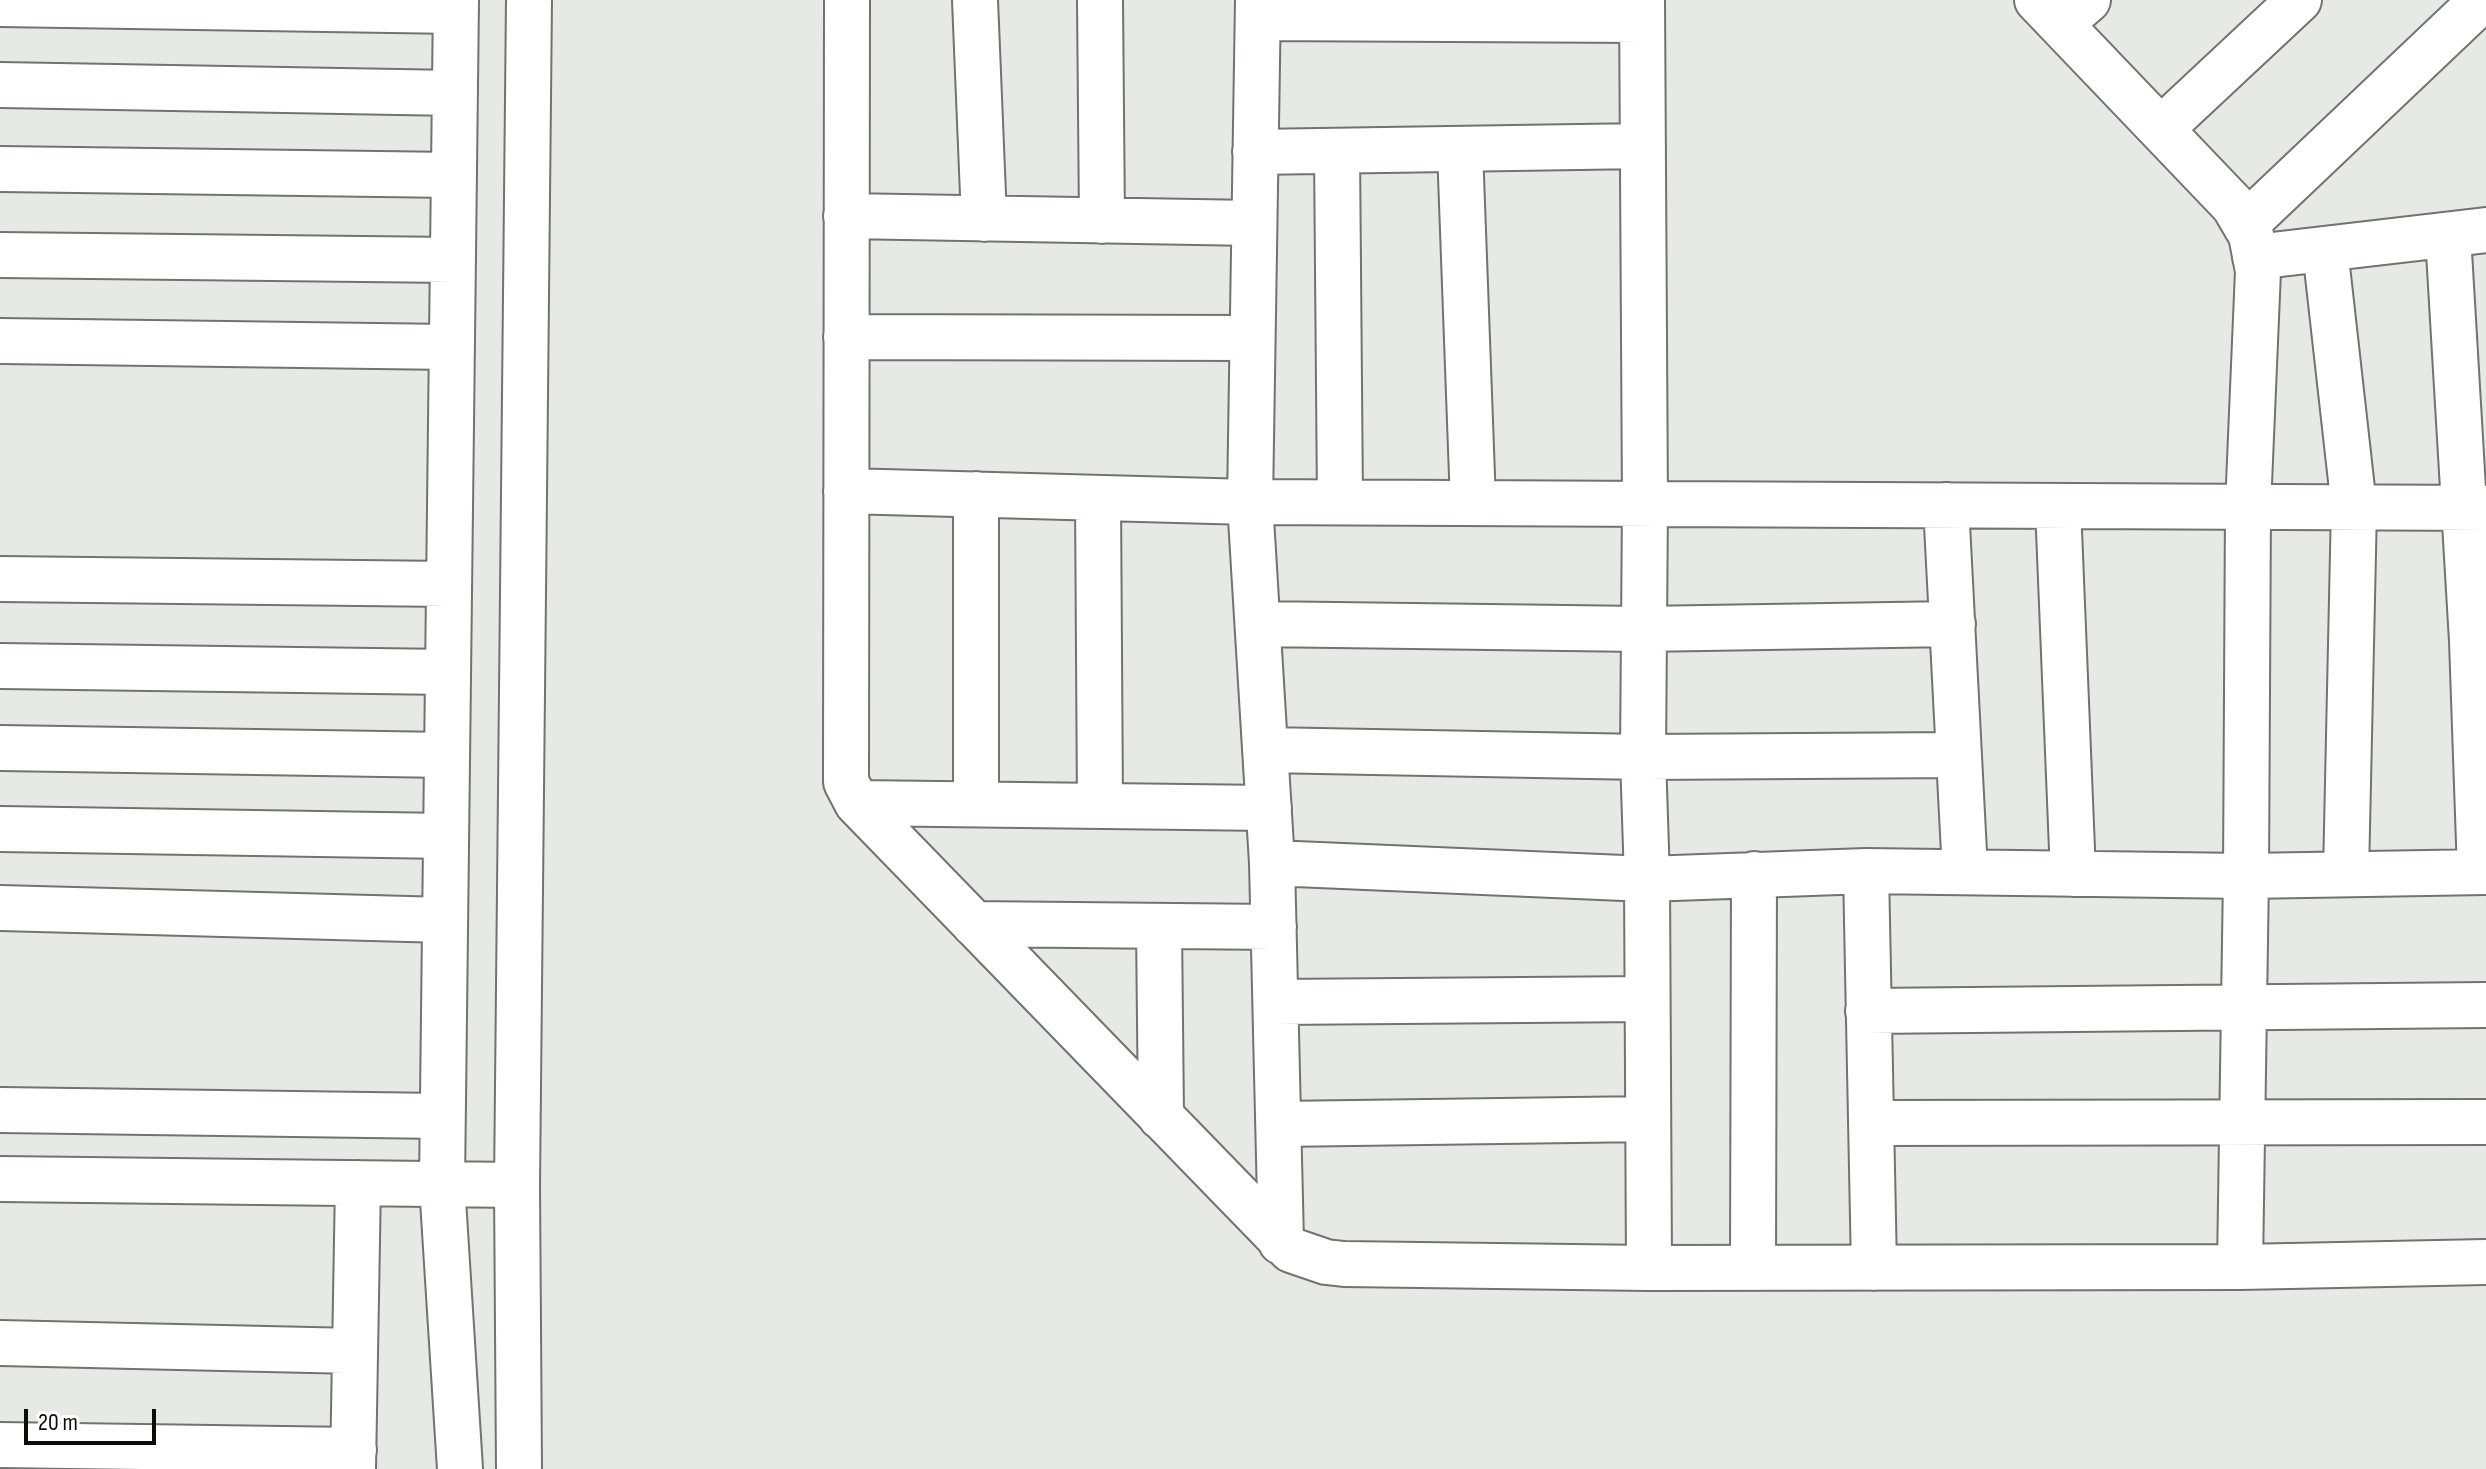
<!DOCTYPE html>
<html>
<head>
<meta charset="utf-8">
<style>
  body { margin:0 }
  #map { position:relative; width:2486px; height:1469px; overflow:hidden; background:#e7e9e4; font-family:"Sofia Sans Condensed",sans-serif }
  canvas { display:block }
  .scale { position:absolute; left:24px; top:1409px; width:132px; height:36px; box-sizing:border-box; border:4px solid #0d0d0c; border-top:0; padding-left:10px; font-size:24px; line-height:28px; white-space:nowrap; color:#0d0d0c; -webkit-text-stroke:6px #fff; paint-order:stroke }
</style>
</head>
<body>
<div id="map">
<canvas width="2486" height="1469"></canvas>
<div class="scale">20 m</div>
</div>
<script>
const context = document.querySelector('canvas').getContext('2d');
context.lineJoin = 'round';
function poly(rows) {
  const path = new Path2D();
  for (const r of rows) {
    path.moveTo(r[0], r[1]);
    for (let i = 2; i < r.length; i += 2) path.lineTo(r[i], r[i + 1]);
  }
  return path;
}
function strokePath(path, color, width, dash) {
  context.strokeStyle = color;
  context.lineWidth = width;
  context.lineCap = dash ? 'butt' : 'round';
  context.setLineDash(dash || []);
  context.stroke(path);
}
const street = poly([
  [456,0,442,1184,460,1469],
  [847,0,846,782,857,803,1291,1250,1326,1262,1344,1264,1649,1268,2240,1267,2486,1262],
  [975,0,984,219],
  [1100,0,1102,221],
  [1258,0,1250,502,1272,863,1281,1242],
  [1642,0,1645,504,1643,757,1647,879,1649,1268],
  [2037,0,2234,206,2251,235,2258,271,2248,507,2246,876,2240,1267],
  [0,4,456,11],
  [1258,18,1642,20],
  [2060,24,2088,0],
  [0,85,455,93],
  [2161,129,2299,0],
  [1460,149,1473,503],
  [1337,151,1340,502],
  [1255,152,1643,146],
  [0,169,454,175],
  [846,216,1254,223],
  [2245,225,2481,1],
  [2448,235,2472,641,2480,872],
  [2325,249,2354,507,2346,874],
  [0,255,453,260],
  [2255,257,2486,230],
  [846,337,1252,338],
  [0,341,451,347],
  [846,491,1250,502,2486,508],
  [1098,498,1100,806],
  [1946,505,1965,872],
  [2058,506,2073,874],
  [0,579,449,584],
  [1258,624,1642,629,1953,624],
  [0,666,448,672],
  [0,748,447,755],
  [1265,750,1643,757,1959,755],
  [857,803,1269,808],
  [976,804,976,494],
  [0,829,446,836],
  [1272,863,1647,879,1866,871,2246,876,2486,872],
  [1866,871,1874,1268],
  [0,908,445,920],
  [974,924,1274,927],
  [1159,926,1161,1117],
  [1276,1002,1647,999],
  [1868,1011,2486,1005],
  [0,1110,442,1116],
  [1871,1123,2486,1122],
  [1279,1124,1648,1119],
  [0,1179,517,1185],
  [1753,1268,1754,874],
  [0,1343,355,1351],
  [0,1445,354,1450],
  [353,1469,358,1183],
  [519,1469,517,1185,529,0]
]);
strokePath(street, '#71736e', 48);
strokePath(street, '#fff', 44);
</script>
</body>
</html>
